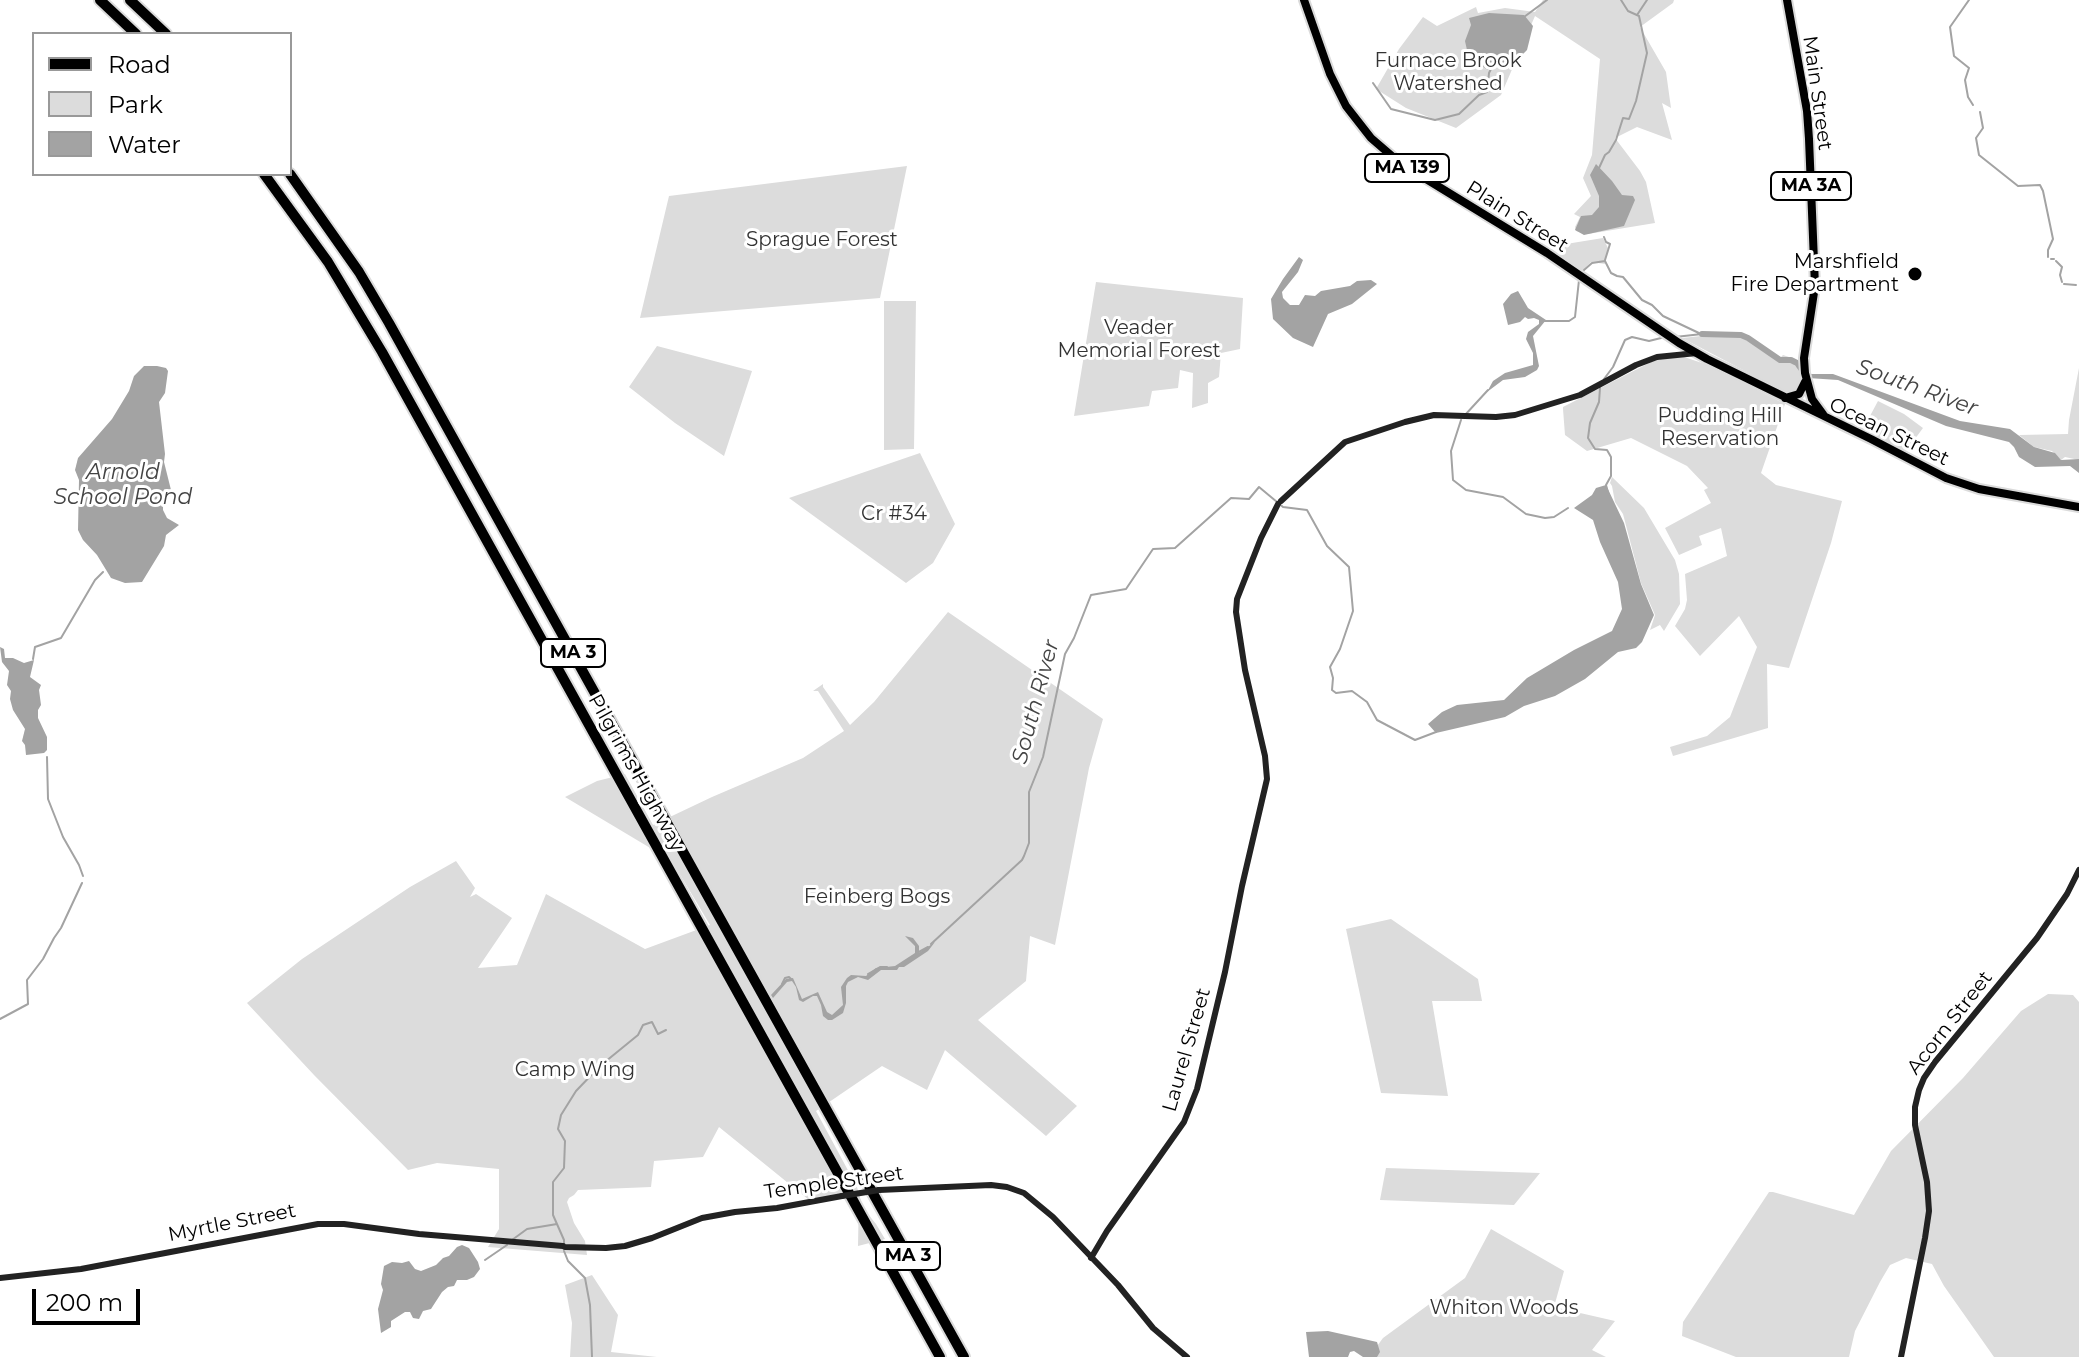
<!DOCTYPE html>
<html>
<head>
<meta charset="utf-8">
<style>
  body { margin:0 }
  #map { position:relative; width:2079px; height:1357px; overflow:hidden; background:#fff; font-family:Montserrat,sans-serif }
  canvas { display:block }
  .legend { position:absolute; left:32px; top:32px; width:260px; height:144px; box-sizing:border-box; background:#fff; border:2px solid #999; margin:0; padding:10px 14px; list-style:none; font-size:24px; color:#000 }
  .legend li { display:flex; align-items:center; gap:16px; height:40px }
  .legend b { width:40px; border:2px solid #999 }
  .scale { position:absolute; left:32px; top:1289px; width:108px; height:36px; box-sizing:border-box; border:4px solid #000; border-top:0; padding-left:10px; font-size:24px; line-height:28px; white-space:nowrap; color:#000; -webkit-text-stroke:6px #fff; paint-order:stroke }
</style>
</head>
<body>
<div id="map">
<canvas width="2079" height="1357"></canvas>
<ul class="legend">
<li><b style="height:10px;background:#000"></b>Road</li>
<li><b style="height:22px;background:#dcdcdc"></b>Park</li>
<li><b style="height:22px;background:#a3a3a3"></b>Water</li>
</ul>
<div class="scale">200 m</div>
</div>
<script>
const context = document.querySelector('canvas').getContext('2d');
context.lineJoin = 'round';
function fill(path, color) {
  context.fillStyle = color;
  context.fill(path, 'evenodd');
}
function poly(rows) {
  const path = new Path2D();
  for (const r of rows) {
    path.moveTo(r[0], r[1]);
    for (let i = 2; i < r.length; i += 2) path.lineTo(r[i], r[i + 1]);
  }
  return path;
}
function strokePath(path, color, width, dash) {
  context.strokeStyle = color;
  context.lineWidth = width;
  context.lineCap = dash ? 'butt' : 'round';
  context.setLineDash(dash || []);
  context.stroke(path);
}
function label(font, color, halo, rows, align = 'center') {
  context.font = font + ' Montserrat,sans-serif';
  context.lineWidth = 6;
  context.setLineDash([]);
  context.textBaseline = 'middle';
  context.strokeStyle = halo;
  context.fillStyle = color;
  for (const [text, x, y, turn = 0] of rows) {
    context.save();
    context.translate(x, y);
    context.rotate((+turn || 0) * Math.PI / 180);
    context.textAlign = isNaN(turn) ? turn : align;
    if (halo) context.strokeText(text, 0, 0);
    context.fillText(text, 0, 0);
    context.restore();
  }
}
const green = poly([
  [1543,0,1674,0,1673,3,1640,27,1666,72,1671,108,1662,103,1672,140,1637,127,1615,138,1640,171,1646,182,1655,223,1588,234,1576,231,1575,227,1580,217,1574,214,1591,196,1583,178,1592,155,1600,59,1535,16,1501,95,1456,128,1406,108,1376,89,1399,49,1423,17,1437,26,1476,7,1478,13,1505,8,1535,12],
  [907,166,880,298,640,318,669,196],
  [1603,238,1608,248,1605,264,1591,262,1582,271,1562,257,1560,254,1560,248,1566,244],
  [1096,282,1243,298,1240,349,1221,353,1219,377,1208,383,1208,403,1192,408,1193,373,1180,370,1178,388,1152,391,1149,406,1074,416],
  [884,301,916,301,914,449,884,450],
  [1701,336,1741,337,1747,338,1777,361,1783,355,1789,357,1789,360,1801,371,1802,382,1797,392,1787,393,1682,338],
  [657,346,752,371,724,456,675,423,629,387],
  [1684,357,1708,365,1785,404,1761,473,1776,485,1842,501,1831,543,1789,668,1767,664,1768,728,1673,756,1670,747,1707,736,1730,717,1757,647,1739,616,1700,656,1675,626,1685,609,1687,600,1685,574,1727,556,1721,528,1699,536,1702,545,1679,555,1665,528,1711,503,1704,490,1708,488,1687,466,1631,438,1587,451,1565,435,1563,409,1563,407,1651,362,1664,358],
  [2079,368,2079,460,2065,457,2061,460,2052,451,2034,447,2019,435,2068,434,2069,420],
  [1878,401,1904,414,1923,428,1906,451,1863,429],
  [920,453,955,524,933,563,906,583,789,498],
  [1612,477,1644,508,1675,560,1679,574,1680,604,1664,631,1660,625,1650,630,1655,615,1641,583,1623,514,1615,502,1612,486,1610,483],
  [948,612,1103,719,1089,768,1055,945,1030,936,1026,981,978,1020,1077,1106,1046,1136,945,1050,927,1090,882,1066,816,1111,857,1187,863,1208,876,1224,885,1239,858,1246,859,1193,814,1204,719,1127,703,1157,654,1161,651,1187,578,1190,574,1195,569,1198,567,1202,574,1223,585,1241,587,1255,488,1247,499,1229,499,1169,437,1163,408,1170,314,1075,247,1003,302,959,410,887,456,861,475,888,470,897,476,894,512,918,478,968,517,965,546,894,645,949,710,925,672,861,565,797,597,781,625,774,653,825,712,797,803,758,844,731,818,691,813,691,823,684,823,687,850,725,874,702],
  [1391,919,1478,979,1482,1001,1432,1001,1448,1096,1381,1093,1346,929],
  [2048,994,2073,995,2079,1002,2079,1357,1994,1357,1944,1286,1932,1264,1906,1258,1890,1265,1880,1282,1855,1331,1849,1357,1736,1357,1682,1336,1683,1322,1769,1192,1773,1192,1854,1215,1891,1151,1963,1078,2021,1011],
  [1386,1168,1540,1173,1514,1205,1380,1200],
  [1491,1229,1564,1271,1554,1307,1615,1321,1592,1350,1606,1357,1369,1357,1383,1338,1465,1278],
  [592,1275,618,1315,611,1352,657,1357,570,1357,572,1323,565,1285]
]);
const water = poly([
  [1489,13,1524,15,1533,26,1527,50,1521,56,1511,57,1501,65,1488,70,1472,60,1472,54,1467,50,1465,41,1471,25,1469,18],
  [1596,164,1612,181,1622,195,1633,196,1635,200,1624,226,1584,235,1575,230,1581,216,1592,215,1599,207,1599,196,1590,175],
  [1299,257,1303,260,1298,272,1282,292,1283,298,1290,305,1299,305,1305,295,1315,296,1321,291,1350,286,1357,281,1371,280,1377,284,1352,304,1328,314,1313,347,1293,338,1273,319,1271,299,1283,279],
  [1518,291,1528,308,1546,320,1533,336,1539,366,1537,370,1525,377,1503,380,1487,392,1493,381,1505,373,1533,365,1533,353,1526,339,1528,332,1539,324,1539,320,1534,318,1528,319,1525,317,1520,322,1508,325,1503,304,1511,294],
  [144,366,157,366,166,368,168,371,165,393,159,402,165,454,164,462,171,490,163,505,163,510,167,518,179,525,166,535,164,546,142,582,125,583,111,578,97,555,83,540,78,530,79,480,75,470,78,458,112,419,129,391,134,376],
  [1808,374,1833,374,1960,421,2010,429,2034,447,2055,453,2061,460,2079,459,2079,473,2070,466,2035,467,2019,457,2014,447,2009,442,1946,426,1838,380,1808,378],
  [1606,485,1624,523,1641,584,1654,615,1642,642,1636,648,1618,652,1585,679,1555,696,1524,706,1505,717,1436,733,1428,724,1442,712,1457,705,1504,700,1527,678,1574,650,1612,631,1622,609,1618,582,1600,542,1593,520,1574,508,1592,495,1596,488],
  [0,647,4,649,5,658,13,658,24,663,34,660,30,677,41,685,39,690,41,705,38,710,38,718,47,737,47,750,44,753,26,755,25,745,22,741,25,729,13,710,10,699,11,691,7,685,9,671,2,662],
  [905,936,913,938,919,946,919,953,935,942,928,951,904,967,899,967,897,970,881,970,868,980,858,977,848,982,846,986,846,1003,843,1013,832,1020,828,1020,823,1016,821,1005,817,996,813,996,803,1002,799,1000,796,987,792,981,787,982,773,998,771,995,786,979,793,978,802,999,818,992,827,1012,832,1015,843,1005,841,987,847,978,851,975,866,976,876,968,895,966,915,953,915,946],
  [462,1245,469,1248,478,1262,480,1269,474,1277,467,1280,457,1280,454,1286,448,1287,442,1292,431,1309,423,1311,419,1319,413,1318,410,1312,405,1312,391,1321,391,1327,381,1333,378,1309,383,1290,381,1284,384,1266,392,1262,402,1263,409,1261,415,1269,421,1271,436,1265,443,1258,449,1256,457,1247],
  [1328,1331,1377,1342,1380,1352,1377,1357,1363,1357,1354,1351,1350,1352,1348,1357,1309,1357,1306,1332]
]);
const stream = poly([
  [1969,0,1950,27,1954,56,1969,68,1965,80,1968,97,1973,105],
  [1637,15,1647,0],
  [1524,17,1547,0],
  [1373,83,1391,109,1435,120,1459,114,1479,95,1487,92,1489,73,1493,65],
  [1980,112,1983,128,1976,138,1979,155,2018,186,2040,185,2043,191,2053,239,2048,250,2048,257],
  [1599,168,1605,155,1609,152,1616,140,1623,118,1629,119,1636,101,1647,53,1639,16,1628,11,1621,0],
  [1604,237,1606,242,1610,244,1605,260],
  [2051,259,2054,259],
  [2056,261,2062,267,2060,275,2062,282],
  [1581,274,1584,270,1592,263,1605,261,1611,273,1617,276,1623,277,1642,300,1652,305,1663,316,1701,334],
  [2064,284,2076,285],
  [1544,321,1569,321,1575,317,1579,280],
  [1675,337,1702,334],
  [1604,379,1613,367,1625,340,1632,337,1649,341,1665,337],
  [1600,388,1599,402,1590,423,1588,438,1595,449,1607,450,1611,457,1611,476,1606,485,1609,496],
  [1465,415,1488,390],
  [1461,420,1451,451,1453,480,1466,490,1503,497,1526,514,1545,518,1554,517,1568,508],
  [33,659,35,647,61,638,95,580,103,572],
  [47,757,48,799,63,837,79,865,83,876],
  [931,944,1022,860,1024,856,1029,843,1029,792,1043,757,1065,654,1074,638,1091,595,1126,589,1153,549,1175,548,1231,498,1249,499,1259,487,1283,507,1307,510,1327,546,1349,567,1353,611,1340,649,1330,667,1333,678,1332,690,1336,693,1352,691,1367,702,1377,720,1415,740,1436,732],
  [917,953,928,947],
  [868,974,880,967,887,967],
  [782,984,785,978,789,977,791,979],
  [0,1019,28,1004,27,980,43,959,54,938,61,928,82,883],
  [512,1240,527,1229,557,1224],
  [564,1244,564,1240,553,1215,553,1182,564,1168,565,1141,558,1129,561,1115,576,1091,600,1066,638,1035,643,1025,652,1022,658,1034,666,1030],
  [564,1251,568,1261,585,1278,590,1305,592,1357],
  [485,1260,507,1245]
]);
const river = poly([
  [1702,334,1741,335,1748,338,1780,360,1791,360,1797,363,1805,374]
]);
const secondary = poly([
  [1281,501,1345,442,1405,422,1434,415,1496,417,1515,415,1580,395,1636,365,1657,357,1697,353],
  [879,1190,991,1185,1007,1187,1024,1193,1053,1217,1118,1285,1153,1328,1187,1357],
  [565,1247,606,1248,625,1246,652,1238,702,1218,735,1212,777,1208,842,1196],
  [1091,1258,1107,1231,1184,1122,1197,1089,1225,972,1242,886,1267,779,1265,756,1245,670,1236,612,1237,599,1261,538,1278,504],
  [0,1278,81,1269,318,1224,344,1224,419,1234,563,1246],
  [1901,1357,1925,1238,1929,1211,1927,1182,1915,1125,1915,1107,1919,1090,1924,1078,1935,1062,2037,938,2067,894,2079,870]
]);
const primary = poly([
  [1304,0,1330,74,1346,106,1371,138,1400,163,1547,253,1679,343,1707,359,1871,439,1946,478,1979,489,2079,507],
  [1787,0,1807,111,1809,139,1815,286,1804,358,1805,373,1812,399,1823,414],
  [1785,398,1799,394,1805,382]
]);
const highway = poly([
  [100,0,136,34],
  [130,0,166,34],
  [264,174,328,262,382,352,940,1357],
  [290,174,359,272,389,323,964,1357]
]);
const secondaryBridge = poly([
  [842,1196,879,1190]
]);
const markers = [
  [1915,274,8,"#000"]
];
const shields = [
  [1407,168,84],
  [1811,186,80],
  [573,653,64],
  [908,1256,64]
];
const shieldNames = [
  ["MA 139",1407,168],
  ["MA 3A",1811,186],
  ["MA 3",573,653],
  ["MA 3",908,1256]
];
const parkNames = [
  ["Furnace Brook",1448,61],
  ["Watershed",1448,84],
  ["Sprague Forest",822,240],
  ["Veader",1139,328],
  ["Memorial Forest",1139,351],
  ["Pudding Hill",1720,416],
  ["Reservation",1720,439],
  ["Cr #34",894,514],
  ["Feinberg Bogs",877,897],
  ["Camp Wing",575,1070],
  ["Whiton Woods",1504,1308]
];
const streetNames = [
  ["Main Street",1817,93,82],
  ["Plain Street",1517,217,32],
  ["Ocean Street",1889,432,26],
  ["Pilgrims Highway",636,773,61],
  ["Acorn Street",1950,1023,-52],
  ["Laurel Street",1187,1050,-74],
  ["Temple Street",834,1183,-8],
  ["Myrtle Street",232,1223,-11]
];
const poiNames = [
  ["Marshfield",1899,262],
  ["Fire Department",1899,285]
];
const waterNames = [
  ["South River",1917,388,20],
  ["Arnold",123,473],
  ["School Pond",123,498],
  ["South River",1036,702,-75]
];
fill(green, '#dcdcdc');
fill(water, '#a3a3a3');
strokePath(stream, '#a3a3a3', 2);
strokePath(river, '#a3a3a3', 6);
strokePath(primary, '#dbdbdb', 12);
strokePath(highway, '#dbdbdb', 14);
strokePath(secondary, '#222', 6);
strokePath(primary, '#000', 8);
strokePath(highway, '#000', 10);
strokePath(secondaryBridge, '#222', 6);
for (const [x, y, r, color] of markers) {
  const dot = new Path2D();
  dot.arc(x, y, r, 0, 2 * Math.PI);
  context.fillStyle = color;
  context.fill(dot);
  strokePath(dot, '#fff', 3);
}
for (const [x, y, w] of shields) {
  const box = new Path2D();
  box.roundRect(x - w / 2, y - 14, w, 28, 6);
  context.fillStyle = '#fff';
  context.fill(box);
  strokePath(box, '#000', 2);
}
label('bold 18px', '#000', null, shieldNames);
label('20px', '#333', '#fff', parkNames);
label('20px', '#000', '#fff', streetNames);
label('20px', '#000', '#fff', poiNames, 'right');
label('italic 22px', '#444', '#fff', waterNames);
</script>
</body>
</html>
